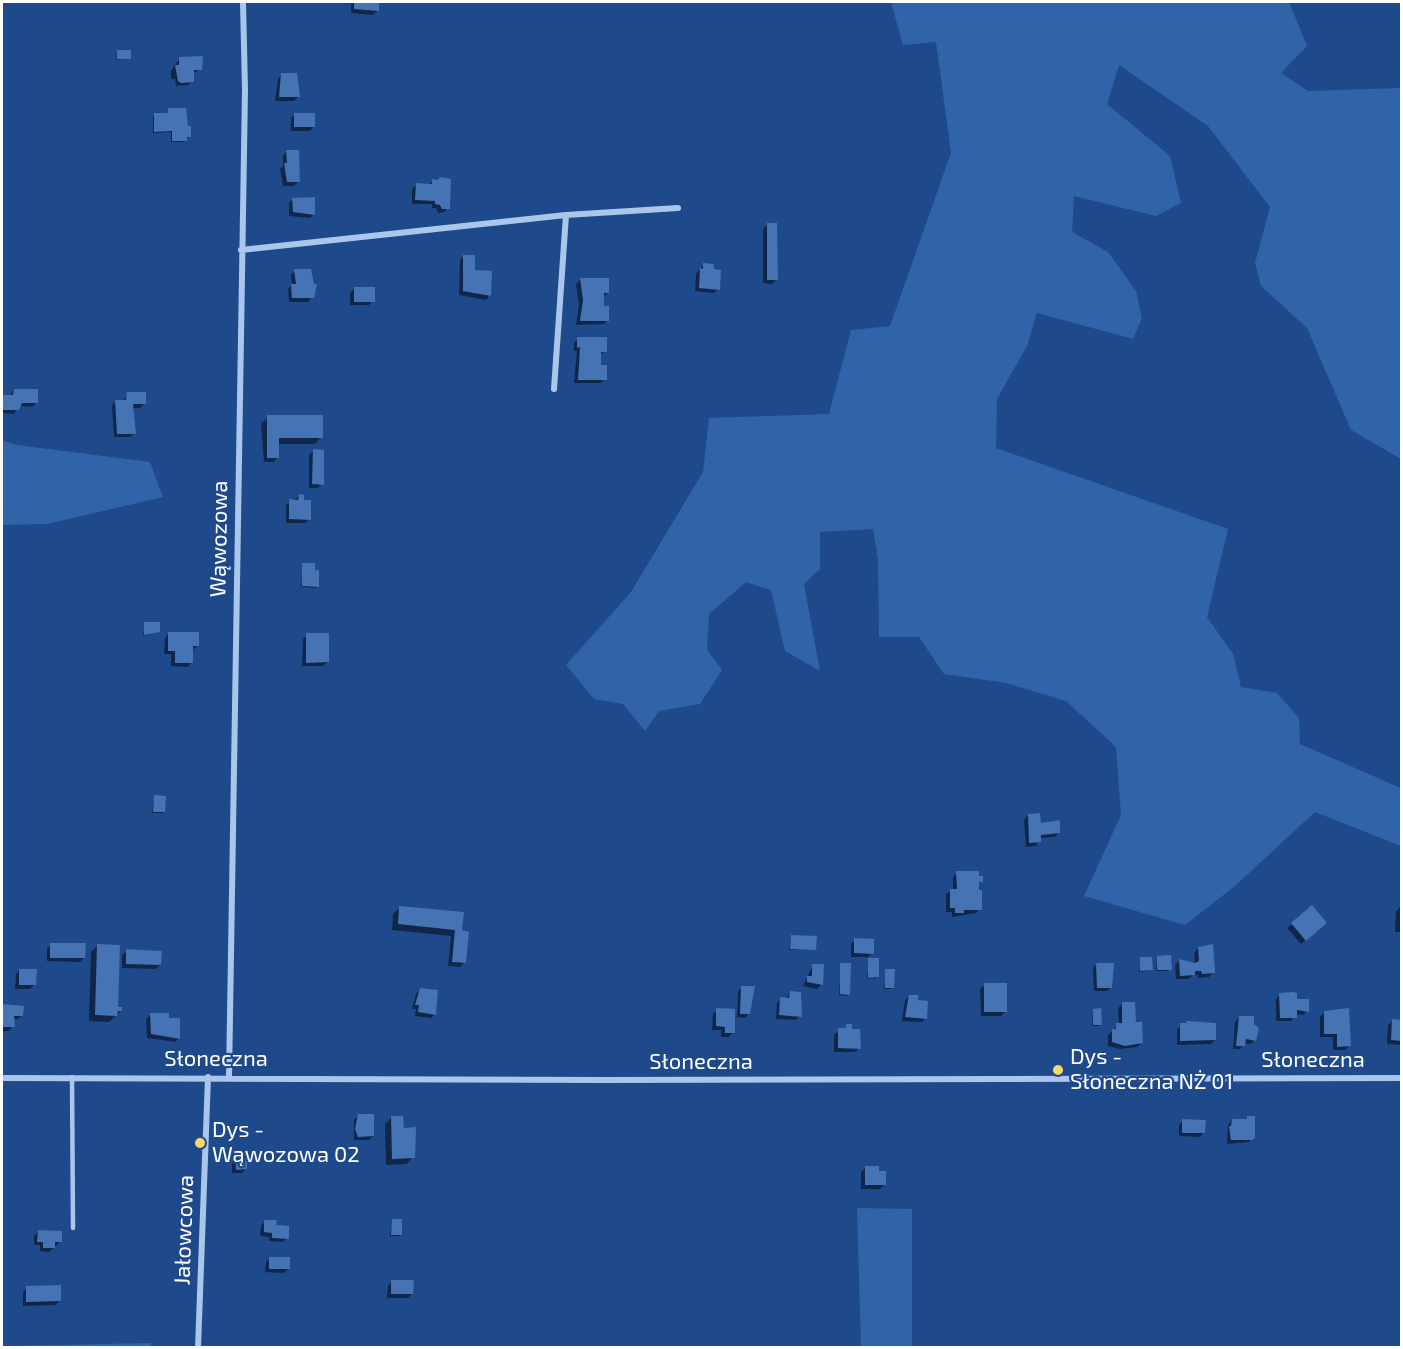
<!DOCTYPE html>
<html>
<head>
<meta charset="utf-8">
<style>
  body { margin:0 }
  #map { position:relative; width:1403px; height:1349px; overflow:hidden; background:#1e4a8c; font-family:"Exo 2",sans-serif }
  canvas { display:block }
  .frame { position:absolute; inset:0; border:3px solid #fff; pointer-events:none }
</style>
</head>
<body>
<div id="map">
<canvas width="1403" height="1349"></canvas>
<div class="frame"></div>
</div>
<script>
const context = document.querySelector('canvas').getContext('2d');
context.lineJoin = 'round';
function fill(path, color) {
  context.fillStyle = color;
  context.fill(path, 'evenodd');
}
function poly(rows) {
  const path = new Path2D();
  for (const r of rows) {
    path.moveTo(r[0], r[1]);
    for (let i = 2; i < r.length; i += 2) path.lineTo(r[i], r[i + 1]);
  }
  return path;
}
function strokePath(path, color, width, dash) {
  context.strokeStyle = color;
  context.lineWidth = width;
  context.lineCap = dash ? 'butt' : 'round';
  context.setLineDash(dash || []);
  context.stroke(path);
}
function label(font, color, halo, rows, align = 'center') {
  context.font = font + ' "Exo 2",sans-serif';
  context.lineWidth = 4.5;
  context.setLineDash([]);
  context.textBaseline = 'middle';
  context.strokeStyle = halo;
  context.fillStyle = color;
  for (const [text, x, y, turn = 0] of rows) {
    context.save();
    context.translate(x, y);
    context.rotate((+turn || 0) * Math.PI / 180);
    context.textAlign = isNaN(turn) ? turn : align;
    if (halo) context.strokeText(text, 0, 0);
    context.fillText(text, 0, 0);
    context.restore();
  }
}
const green = poly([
  [891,2,1289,2,1307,46,1281,73,1308,91,1401,88,1401,459,1351,430,1307,328,1261,286,1255,263,1270,207,1208,126,1119,65,1107,104,1170,156,1181,203,1156,216,1074,196,1072,232,1108,252,1136,291,1142,318,1133,339,1037,313,1027,346,997,399,996,448,1228,529,1207,617,1233,654,1241,687,1277,693,1299,718,1300,744,1401,788,1401,846,1315,812,1235,886,1185,925,1084,896,1121,815,1116,747,1066,701,1006,683,944,674,919,637,879,637,878,559,873,529,820,532,820,569,804,584,820,671,785,651,771,590,746,582,709,614,707,650,722,670,700,704,659,711,645,731,623,704,594,699,566,665,631,592,703,472,709,418,829,414,851,330,890,326,951,153,936,42,903,45],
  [2,440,17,445,150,462,163,497,47,524,2,525],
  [857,1208,912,1209,912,1347,861,1347],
  [151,1343,151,1348,2,1347,4,1346]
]);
const shadow = poly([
  [351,2,378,2,378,10,373,15,351,13],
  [117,51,129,58,116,60],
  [179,59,201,69,193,73,193,81,188,85,176,86,175,79,171,79,171,71],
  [282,74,298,81,298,97,294,101,275,101,278,79],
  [169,110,189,136,184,142,171,142,171,132,153,133,153,116,167,115],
  [295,114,314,126,310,131,291,131,291,118],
  [287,151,299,181,294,186,283,186,280,169,283,166,283,156],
  [433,181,448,208,444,212,438,213,436,208,432,208,432,204,412,204,412,189,416,185,429,185],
  [293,199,314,214,310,218,289,216,289,203],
  [767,225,776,280,772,284,763,283,763,229],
  [464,256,490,295,486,300,459,295,460,260],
  [704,264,712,270,718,289,714,293,695,291,696,274],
  [295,271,312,286,312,297,308,302,289,302,288,289,292,285,291,275],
  [580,280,608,280,608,293,603,297,602,307,608,320,604,324,576,325,579,305,576,284],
  [354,289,373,301,369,305,350,305,350,293],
  [578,339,605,351,600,355,600,366,605,379,601,383,574,383,577,351,574,351,574,343],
  [14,390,37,402,32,407,19,406,14,414,2,413,2,397,10,396],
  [128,394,144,404,140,408,132,408,135,433,130,437,114,437,112,405,116,401,123,401],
  [268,417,321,437,315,444,278,444,278,457,274,462,264,462,261,424],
  [314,451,322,484,318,488,309,488,309,455],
  [299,496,310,519,305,523,286,523,286,505],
  [303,565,318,586,316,588,301,587],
  [145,624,158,632,143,636],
  [169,633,198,646,192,650,192,662,188,667,171,666,171,654,164,654,165,638],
  [307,635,328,662,323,666,302,666,303,639],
  [154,797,164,812,162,813,152,813],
  [1028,815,1039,825,1059,832,1055,837,1040,838,1036,846,1026,847,1024,820],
  [957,873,981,881,977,885,980,909,976,913,952,917,952,912,946,912,946,894,953,890,953,877],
  [400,907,461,930,464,963,460,967,448,966,451,936,392,930,393,914],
  [1312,907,1321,927,1301,944,1287,928],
  [1400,907,1402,932,1395,932,1396,911],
  [791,936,814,949,789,950],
  [855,940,872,953,868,957,851,957,851,944],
  [51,945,84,958,80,962,47,961,47,949],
  [98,945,116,1008,121,1011,109,1022,89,1021,91,952],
  [1198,948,1213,973,1209,977,1198,978,1198,975,1193,975,1189,979,1176,979,1175,965,1179,961,1195,965,1194,953],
  [127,951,160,965,156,969,122,968,122,955],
  [1157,957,1170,969,1168,971,1156,971],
  [869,959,877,977,876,978,867,979],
  [1141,959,1151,970,1149,971,1139,972],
  [841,964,849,994,847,996,839,995],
  [1097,964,1111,987,1107,991,1094,991,1093,968],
  [813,965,822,966,821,985,817,989,803,986],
  [20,970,34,985,30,989,15,989,16,974],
  [886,971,893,987,891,989,884,989],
  [985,985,1005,1012,1001,1016,981,1016,980,989],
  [742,987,754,988,753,999,749,1003,749,1013,745,1018,737,1017,738,992],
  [420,990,435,1014,431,1018,415,1016,416,1009,412,1009,416,994],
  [790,993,800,1016,796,1020,776,1019,777,1003,781,999,786,999],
  [1280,995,1295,1000,1307,1011,1303,1015,1295,1014,1291,1021,1276,1021,1276,999],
  [910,996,926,1018,922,1022,902,1021,905,1000],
  [1123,1004,1141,1043,1137,1047,1120,1049,1108,1046,1108,1035,1119,1024,1118,1008],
  [2,1006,22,1015,18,1019,13,1019,13,1026,9,1031,2,1031],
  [717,1010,733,1033,729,1037,721,1037,721,1030,712,1030,713,1014],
  [1093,1010,1100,1024,1099,1026,1092,1026],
  [1324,1013,1349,1046,1345,1050,1333,1050,1333,1037,1320,1037,1320,1017],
  [151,1014,168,1019,179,1038,175,1042,147,1038,146,1019],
  [1239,1017,1255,1040,1250,1044,1244,1043,1240,1049,1233,1049,1235,1022],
  [1392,1021,1402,1021,1402,1045,1387,1044,1388,1025],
  [1186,1022,1215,1040,1211,1044,1177,1045,1177,1029],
  [851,1026,859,1048,855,1052,834,1052,834,1034],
  [358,1116,373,1136,369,1140,354,1140,354,1120],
  [391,1118,402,1129,413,1157,407,1164,386,1165,385,1124],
  [1254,1118,1254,1137,1249,1142,1227,1144,1228,1125,1232,1120],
  [1183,1120,1204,1132,1200,1137,1179,1136,1179,1125],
  [236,1155,246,1169,242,1173,232,1173,232,1159],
  [865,1168,884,1185,880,1189,861,1189,861,1172],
  [265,1221,275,1227,287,1238,283,1242,269,1241,269,1237,260,1236,261,1226],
  [392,1221,401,1234,399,1236,390,1236],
  [38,1232,60,1242,49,1252,40,1251,40,1245,34,1245,34,1236],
  [270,1258,288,1269,284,1273,265,1272,266,1262],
  [392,1281,412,1294,408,1298,387,1298,388,1286],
  [27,1288,60,1301,55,1305,23,1306,23,1292]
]);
const building = poly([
  [354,2,379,2,379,11,354,9],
  [117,50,131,50,131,59,117,59],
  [203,56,202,70,194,70,194,82,181,83,178,81,175,65,179,65,179,57],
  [281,73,297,73,300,97,279,97],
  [168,108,186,108,188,126,191,126,191,137,187,137,187,141,172,141,172,131,154,132,154,113,168,113],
  [294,113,315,113,315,127,294,127],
  [286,150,299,150,300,182,287,182,284,163,287,163],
  [440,177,451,179,450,209,442,209,440,205,435,204,435,201,415,200,416,183,432,184,432,179,438,180],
  [315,197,315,215,293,212,292,198],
  [767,223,777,223,778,280,767,280],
  [463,255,475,255,475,270,492,271,491,296,463,291],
  [703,263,714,264,714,269,721,270,720,290,699,288,700,268,703,269],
  [294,269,311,269,314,284,317,284,314,298,292,298,291,284,296,284],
  [580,278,609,278,609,293,604,293,604,306,609,306,609,321,580,321,583,300],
  [354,287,375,287,375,302,354,302],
  [577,337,607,337,607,352,601,352,601,365,607,365,607,380,578,380,580,347,577,348],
  [14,389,38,389,38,403,22,403,19,410,2,410,2,395,13,395],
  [127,392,146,392,146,404,133,404,136,434,117,434,115,400,126,400],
  [267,415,323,415,323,438,279,438,279,458,267,458],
  [313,449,324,450,324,485,312,484],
  [299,494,304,495,304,500,311,500,311,520,289,519,289,499,298,500],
  [302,563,315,563,315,570,319,570,319,587,302,586],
  [144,622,160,622,160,632,144,635],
  [168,632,199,632,199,646,193,646,193,663,175,663,175,651,168,651],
  [306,633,329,633,329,662,306,663],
  [154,795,166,796,165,812,153,812],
  [1040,813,1041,823,1060,820,1060,833,1041,835,1041,842,1029,843,1028,814],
  [956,871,979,871,979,876,983,876,983,882,979,882,979,890,982,890,982,910,964,910,964,913,955,913,955,908,950,908,950,889,957,889],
  [1312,905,1327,923,1306,941,1291,923],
  [399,906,464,912,462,930,469,932,466,963,452,962,455,930,398,924],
  [791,935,817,936,816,950,790,949],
  [854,938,874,939,874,954,854,953],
  [50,943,86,943,85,958,50,958],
  [97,944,120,945,118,1007,122,1007,122,1011,118,1011,117,1016,95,1015],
  [1213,944,1215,973,1202,974,1201,971,1195,971,1195,975,1180,976,1179,959,1195,963,1199,961,1198,947],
  [126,949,162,951,161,965,126,964],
  [1171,955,1172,970,1157,970,1157,956],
  [1140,957,1152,957,1153,970,1140,971],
  [868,958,879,958,879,977,868,978],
  [840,963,851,963,850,995,840,994],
  [1096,963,1114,963,1112,988,1097,988],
  [812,964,824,964,823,985,807,982,807,976,812,976],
  [19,969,37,969,36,985,19,985],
  [885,969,895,969,894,988,885,988],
  [984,983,1007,983,1007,1012,984,1012],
  [741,986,755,986,750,1014,740,1014],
  [420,988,438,990,436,1015,418,1012,419,1005,415,1005],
  [790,991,801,992,802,1017,779,1015,780,997,789,998],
  [1293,992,1297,993,1297,999,1309,999,1309,1012,1297,1010,1297,1018,1280,1018,1279,993],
  [909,995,918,995,918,1000,928,1001,927,1019,905,1017],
  [1122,1002,1135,1002,1136,1022,1142,1022,1143,1043,1125,1046,1112,1042,1112,1029,1116,1029,1116,1023,1122,1023],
  [2,1004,24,1006,23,1016,14,1016,15,1027,2,1027],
  [716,1008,735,1009,735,1033,725,1033,725,1027,716,1026],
  [1101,1008,1102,1025,1093,1025,1093,1009],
  [1349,1008,1351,1046,1337,1047,1337,1034,1324,1034,1324,1011],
  [150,1013,169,1013,169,1018,180,1018,180,1039,151,1034],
  [1239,1016,1254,1016,1254,1024,1259,1028,1256,1041,1246,1039,1245,1046,1236,1046],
  [1392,1019,1402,1020,1402,1041,1391,1040],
  [1186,1021,1216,1023,1216,1040,1180,1041,1180,1023,1186,1023],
  [846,1024,852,1024,852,1029,860,1029,861,1049,838,1048,838,1028,846,1028],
  [358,1114,374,1114,374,1136,358,1137,355,1129],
  [391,1116,403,1116,404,1128,416,1127,415,1158,392,1159],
  [1247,1116,1255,1116,1255,1138,1252,1140,1231,1140,1229,1126,1231,1126,1232,1119,1247,1119],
  [1182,1119,1206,1120,1205,1133,1182,1133],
  [247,1153,247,1169,236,1170,236,1154],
  [865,1166,879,1166,879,1171,886,1171,886,1185,865,1185],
  [392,1219,402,1219,402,1235,391,1235],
  [264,1220,277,1220,276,1225,289,1226,289,1239,272,1238,272,1233,264,1232],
  [38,1230,62,1231,62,1242,55,1242,55,1248,43,1248,43,1242,37,1242],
  [269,1257,290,1257,290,1269,269,1269],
  [391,1280,414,1280,413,1294,391,1294],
  [61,1285,61,1301,26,1302,26,1286]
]);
const service = poly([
  [72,1077,73,1228]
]);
const minor = poly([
  [241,250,566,215,678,208],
  [554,389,566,215],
  [229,1077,245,90,243,2],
  [2,1078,604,1080,1402,1078],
  [198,1348,208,1077]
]);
const markers = [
  [1058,1070,6,"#fbd76a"],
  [200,1143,6,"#fbd76a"]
];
const streetNames = [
  ["Wąwozowa",219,539,-89],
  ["Słoneczna",216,1059],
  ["Słoneczna",1313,1060],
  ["Słoneczna",701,1062],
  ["Jałowcowa",184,1230,-88]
];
const poiNames = [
  ["Dys -",1070,1057],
  ["Słoneczna NŻ 01",1070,1082],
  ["Dys -",212,1130],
  ["Wąwozowa 02",212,1155]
];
fill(green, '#3163a9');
fill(shadow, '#0007');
fill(building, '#4673b3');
strokePath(service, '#abc6ec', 4.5);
strokePath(minor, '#abc6ec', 6);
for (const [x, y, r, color] of markers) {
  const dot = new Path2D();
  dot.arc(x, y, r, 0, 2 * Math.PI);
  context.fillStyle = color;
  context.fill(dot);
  strokePath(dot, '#1e4a8c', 2);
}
label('22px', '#fff', '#1e4a8c', streetNames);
label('22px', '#fff', '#1e4a8c', poiNames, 'left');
</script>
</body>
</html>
